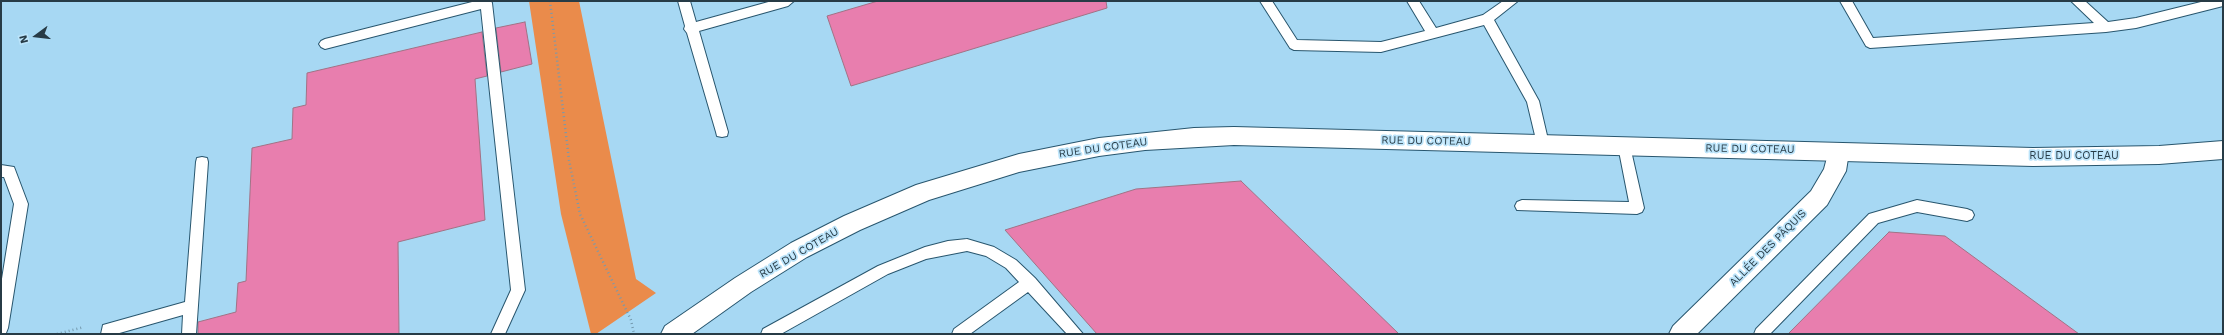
<!DOCTYPE html>
<html>
<head>
<meta charset="utf-8">
<style>
  body { margin:0 }
  #map { position:relative; width:2224px; height:335px; overflow:hidden; background:#a7d8f3; font-family:"Work Sans",sans-serif }
  canvas { display:block }
  .frame { position:absolute; inset:0; border:2px solid #273b46; pointer-events:none }
  .north { position:absolute; left:16px; top:16px; width:40px; height:40px; -webkit-text-stroke:3px #bce4fa; paint-order:stroke; rotate:255deg; font-size:11px; font-weight:700; line-height:16px; text-align:center; color:#273b46 }
  .north::after { content:''; display:block; margin:auto; width:14px; height:18px; background:#273b46; clip-path:polygon(50% 0,100% 100%,50% 72%,0 100%) }
</style>
</head>
<body>
<div id="map">
<canvas width="2224" height="335"></canvas>
<div class="frame"></div>
<div class="north">N</div>
</div>
<script>
const context = document.querySelector('canvas').getContext('2d');
context.lineJoin = 'round';
function fill(path, color) {
  context.fillStyle = color;
  context.fill(path, 'evenodd');
}
function poly(rows) {
  const path = new Path2D();
  for (const r of rows) {
    path.moveTo(r[0], r[1]);
    for (let i = 2; i < r.length; i += 2) path.lineTo(r[i], r[i + 1]);
  }
  return path;
}
function strokePath(path, color, width, dash) {
  context.strokeStyle = color;
  context.lineWidth = width;
  context.lineCap = dash ? 'butt' : 'round';
  context.setLineDash(dash || []);
  context.stroke(path);
}
function label(font, color, halo, rows, align = 'center') {
  context.font = font + ' "Work Sans",sans-serif';
  context.lineWidth = 3.5;
  context.setLineDash([]);
  context.textBaseline = 'middle';
  context.strokeStyle = halo;
  context.fillStyle = color;
  for (const [text, x, y, turn = 0] of rows) {
    context.save();
    context.translate(x, y);
    context.rotate((+turn || 0) * Math.PI / 180);
    context.textAlign = isNaN(turn) ? turn : align;
    if (halo) context.strokeText(text, 0, 0);
    context.fillText(text, 0, 0);
    context.restore();
  }
}
const green = poly([
  [529,1,579,1,636,279,656,293,596,334,591,334,561,214]
]);
const building = poly([
  [878,1,1106,1,1107,8,851,86,827,16,878,1],
  [525,22,532,64,501,72,496,28,525,22],
  [482,32,487,76,475,79,485,220,398,242,399,334,198,334,198,322,236,312,238,283,246,281,252,148,292,139,293,108,306,105,307,73,482,32],
  [1241,181,1399,334,1097,334,1005,230,1136,189,1241,181],
  [1889,232,1945,236,2079,334,1788,334,1889,232]
]);
const path = poly([
  [550,1,569,160,580,214,631,320,634,334],
  [57,334,84,327]
]);
const lane = poly([
  [476,1,491,1,492,3,525,290,505,334,491,334,511,290,481,9,325,49,321,47,319,44,321,41,325,39,476,1],
  [678,1,690,1,696,22,772,1,794,1,788,6,699,31,728,132,727,136,722,137,717,136,716,132,687,33,684,29,685,26,678,1],
  [1260,1,1272,1,1297,40,1381,42,1425,31,1407,1,1419,1,1436,28,1483,15,1503,1,1518,1,1494,20,1539,101,1549,144,1548,148,1543,149,1538,148,1527,102,1484,25,1381,52,1294,50,1290,48,1260,1],
  [1840,1,1852,1,1873,38,2094,23,2071,1,2085,1,2108,22,2136,18,2205,1,2223,1,2223,6,2136,28,2106,32,1870,48,1866,46,1840,1],
  [1624,141,1629,142,1630,146,1644,208,1642,212,1637,214,1517,210,1515,206,1517,202,1522,200,1629,202,1618,146,1619,142,1624,141],
  [202,157,207,158,208,162,196,334,182,334,183,315,116,334,101,334,103,325,185,302,196,162,197,158,202,157],
  [1,165,14,167,28,204,8,328,6,333,2,334,1,285,14,204,4,177,1,177,1,165],
  [1917,200,1967,209,1972,211,1974,215,1972,219,1967,221,1917,212,1878,223,1770,334,1754,334,1756,329,1869,214,1917,200],
  [967,239,994,247,1016,260,1035,278,1083,334,1067,334,1028,292,970,334,952,334,954,329,1019,282,1006,268,986,256,967,251,926,259,888,274,781,334,761,334,763,329,878,266,925,247,948,241,967,239]
]);
const street = poly([
  [1838,143,1846,146,1849,152,1846,171,1827,205,1697,334,1669,334,1673,326,1811,191,1824,169,1830,146,1838,143]
]);
const secondary = poly([
  [1234,127,2033,148,2159,146,2223,141,2223,159,2159,164,2033,166,1234,145,1145,150,1099,156,1019,172,929,200,860,230,807,257,751,292,692,334,661,334,665,326,735,278,791,243,844,216,916,185,1019,154,1099,138,1194,128,1234,127]
]);
const streetNames = [
  ["RUE DU COTEAU",1426,141,1],
  ["RUE DU COTEAU",1103,148,-8],
  ["RUE DU COTEAU",1750,149,1],
  ["RUE DU COTEAU",2074,156],
  ["ALLÉE DES PÂQUIS",1768,248,-45],
  ["RUE DU COTEAU",799,253,-30]
];
fill(green, '#ea8b4b');
fill(building, '#e87eae');
strokePath(building, '#a17285', 1);
strokePath(lane, '#28566e', 2);
strokePath(street, '#28566e', 2);
strokePath(secondary, '#28566e', 2);
strokePath(path, '#759aaf', 2.5, [1, 3]);
fill(lane, '#fff');
fill(street, '#fff');
fill(secondary, '#fff');
label('11px', '#273b46', '#bce4fa', streetNames);
</script>
</body>
</html>
